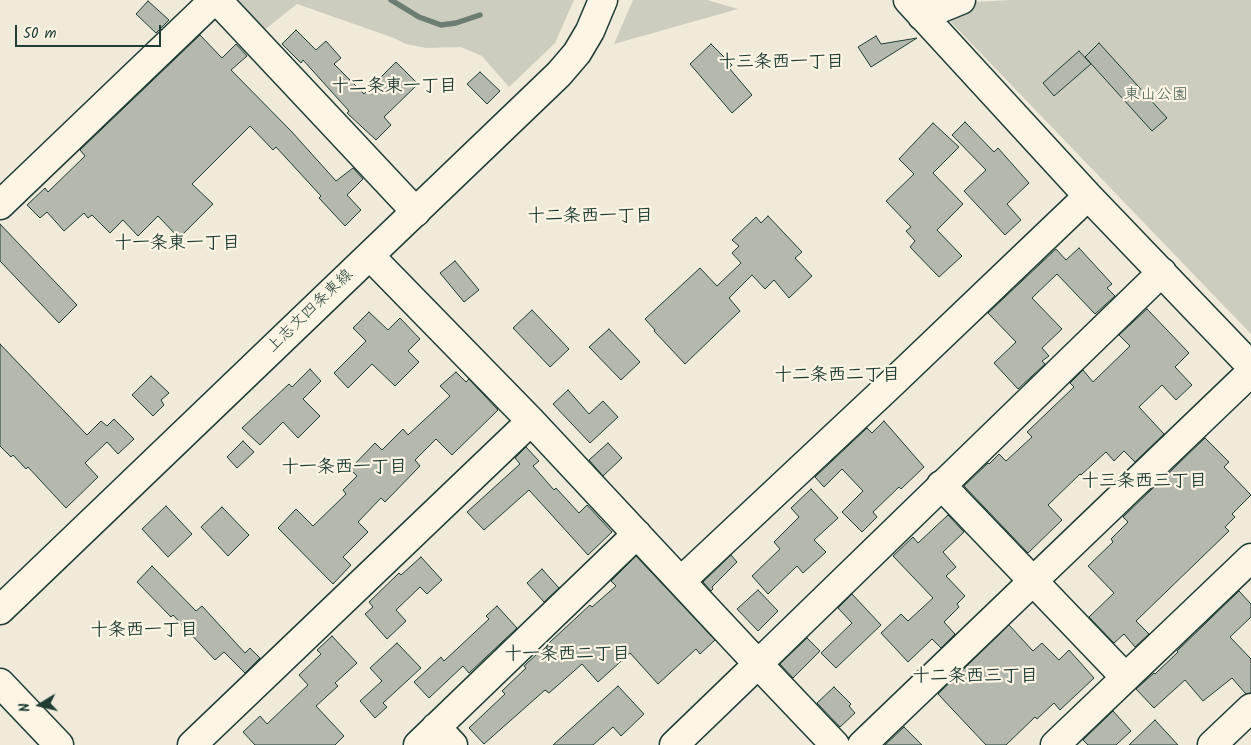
<!DOCTYPE html>
<html>
<head>
<meta charset="utf-8">
<style>
  body { margin:0 }
  #map { position:relative; width:1251px; height:745px; overflow:hidden; background:#efeada; font-family:Kalam,sans-serif }
  canvas { display:block }
  .north { position:absolute; left:15px; top:680px; width:50px; height:50px; -webkit-text-stroke:4px #fcf5e5; paint-order:stroke; rotate:261deg; font-size:14px; font-weight:700; line-height:20px; text-align:center; color:#1f3d34 }
  .north::after { content:''; display:block; margin:auto; width:18px; height:22px; background:#1f3d34; clip-path:polygon(50% 0,100% 100%,50% 72%,0 100%) }
  .scale { position:absolute; left:15px; top:25px; width:146px; height:22px; box-sizing:border-box; border:2px solid #1f3d34; border-top:0; padding-left:6px; font-size:15px; line-height:18px; white-space:nowrap; color:#1f3d34; -webkit-text-stroke:4px #fcf5e5; paint-order:stroke }
</style>
</head>
<body>
<div id="map">
<canvas width="1251" height="745"></canvas>
<div class="north">N</div>
<div class="scale">50 m</div>
</div>
<script>
const context = document.querySelector('canvas').getContext('2d');
context.lineJoin = 'round';
function fill(path, color) {
  context.fillStyle = color;
  context.fill(path, 'evenodd');
}
function poly(rows) {
  const path = new Path2D();
  for (const r of rows) {
    path.moveTo(r[0], r[1]);
    for (let i = 2; i < r.length; i += 2) path.lineTo(r[i], r[i + 1]);
  }
  return path;
}
function strokePath(path, color, width, dash) {
  context.strokeStyle = color;
  context.lineWidth = width;
  context.lineCap = dash ? 'butt' : 'round';
  context.setLineDash(dash || []);
  context.stroke(path);
}
function label(font, color, halo, rows, align = 'center') {
  context.font = font + ' Kalam,"Klee One",sans-serif';
  context.lineWidth = 4.5;
  context.setLineDash([]);
  context.textBaseline = 'middle';
  context.strokeStyle = halo;
  context.fillStyle = color;
  for (const [text, x, y, turn = 0] of rows) {
    context.save();
    context.translate(x, y);
    context.rotate((+turn || 0) * Math.PI / 180);
    context.textAlign = isNaN(turn) ? turn : align;
    if (halo) context.strokeText(text, 0, 0);
    context.fillText(text, 0, 0);
    context.restore();
  }
}
const green = poly([
  [231,0,574,0,555,43,509,87,482,56,461,47,426,48,406,44,394,38,297,4,263,31],
  [633,0,707,0,738,9,614,44],
  [1012,0,1251,0,1251,334,944,15,954,3]
]);
const stream = poly([
  [391,0,419,17,441,25,456,23,480,15]
]);
const building = poly([
  [148,1,169,20,156,33,136,14,148,1],
  [296,30,316,50,326,41,341,58,334,64,364,94,396,62,418,84,384,117,391,125,376,140,347,113,349,111,303,60,301,63,282,44,296,30],
  [200,35,222,58,236,44,247,56,231,70,292,132,336,181,353,168,363,179,347,195,361,210,345,226,319,198,321,196,276,147,273,150,250,126,192,184,213,204,179,238,158,216,138,236,123,220,110,233,92,215,88,218,84,213,64,231,47,212,40,218,27,205,45,188,48,192,85,156,80,150,200,35],
  [876,36,881,44,917,38,871,67,858,47,876,36],
  [1099,43,1167,118,1152,131,1085,57,1099,43],
  [711,44,732,65,729,68,752,95,732,113,690,64,711,44],
  [1079,51,1091,64,1054,96,1043,83,1079,51],
  [480,72,500,91,487,104,467,84,480,72],
  [965,122,994,152,998,148,1029,183,1007,204,1021,220,1005,235,964,191,986,170,952,135,965,122],
  [933,123,959,147,933,173,963,204,937,230,962,256,939,277,910,247,915,241,906,231,911,227,886,201,914,174,899,159,933,123],
  [768,216,802,252,795,258,812,276,789,298,774,280,765,289,752,275,729,298,740,311,685,364,654,331,655,330,645,319,700,268,717,286,741,263,732,253,739,246,732,240,756,217,761,223,768,216],
  [0,224,77,305,59,323,0,261,0,224],
  [1079,248,1112,284,1107,288,1115,296,1095,314,1057,274,1032,298,1062,329,1042,348,1049,356,1042,361,1045,364,1018,389,994,363,1016,342,988,313,1056,249,1066,260,1079,248],
  [455,261,479,290,464,302,440,273,455,261],
  [1147,309,1189,353,1175,367,1192,385,1176,400,1162,385,1139,407,1164,434,1135,462,1124,451,1114,461,1106,452,1081,475,1080,474,1048,505,1062,520,1028,553,964,486,988,463,989,464,999,454,1006,461,1032,437,1027,432,1074,387,1070,383,1083,370,1093,382,1130,346,1119,335,1147,309],
  [532,310,569,349,550,367,513,328,532,310],
  [369,312,388,330,400,318,420,339,408,351,419,362,395,386,372,364,348,388,334,373,366,341,353,328,369,312],
  [609,329,640,362,621,380,589,347,609,329],
  [0,344,87,435,101,421,107,426,114,419,134,439,118,454,107,442,85,463,98,477,66,508,28,467,26,469,13,455,11,457,0,446,0,344],
  [310,369,321,381,303,399,320,416,298,438,283,422,260,445,242,428,289,384,292,387,310,369],
  [456,372,466,382,469,379,498,410,452,455,436,439,415,460,420,466,385,502,381,498,358,522,368,532,343,557,351,565,333,584,278,528,296,509,313,526,346,494,343,490,357,476,350,469,375,443,382,450,403,429,408,435,450,396,440,386,456,372],
  [151,376,169,393,161,400,164,405,153,416,132,395,151,376],
  [568,390,589,414,603,401,618,417,590,443,553,404,568,390],
  [884,421,924,467,901,489,899,487,873,512,877,517,862,532,842,512,863,491,842,469,824,487,815,477,867,428,872,433,884,421],
  [1205,438,1229,462,1224,467,1251,495,1232,514,1235,517,1225,527,1229,531,1136,621,1149,634,1135,647,1124,634,1114,643,1089,617,1114,593,1088,566,1113,542,1111,539,1128,522,1123,517,1205,438],
  [243,441,254,452,237,468,227,457,243,441],
  [608,443,622,458,603,476,589,460,608,443],
  [526,447,539,461,533,466,554,490,556,488,579,513,587,505,612,532,588,555,529,490,484,530,467,512,520,464,515,458,526,447],
  [811,489,838,518,814,540,826,552,803,573,797,566,768,594,752,576,780,549,774,542,799,517,791,508,811,489],
  [166,506,192,534,168,557,142,529,166,506],
  [222,507,249,535,228,556,201,527,222,507],
  [948,515,964,532,943,552,956,567,946,576,965,596,957,604,959,607,944,622,955,634,941,648,932,639,908,662,881,633,901,614,908,621,933,598,893,556,913,537,918,543,948,515],
  [731,555,737,562,712,587,713,589,711,591,703,582,731,555],
  [636,556,715,640,700,654,696,649,658,684,630,653,598,682,582,664,549,693,545,690,484,744,469,728,505,694,502,691,526,668,524,666,590,605,592,607,616,586,611,581,636,556],
  [421,557,442,580,427,594,420,587,396,610,406,621,387,639,365,614,373,607,369,602,399,573,401,575,421,557],
  [152,566,196,611,202,606,245,653,250,648,260,658,245,673,224,652,215,660,173,615,171,617,137,582,152,566],
  [542,569,559,588,544,602,527,583,542,569],
  [758,590,778,611,758,631,737,609,758,590],
  [1239,591,1251,604,1251,617,1230,637,1251,659,1251,693,1246,694,1232,678,1203,701,1185,680,1154,708,1136,689,1154,673,1155,674,1178,652,1177,651,1239,591],
  [852,594,881,625,836,668,821,653,852,623,838,608,852,594],
  [497,606,517,628,469,673,463,666,429,698,414,682,441,657,444,661,489,619,486,616,497,606],
  [1009,625,1033,651,1042,643,1059,660,1069,650,1094,678,1060,710,1054,703,1037,719,1035,717,1006,745,986,745,938,694,1009,625],
  [332,636,357,663,335,683,338,686,316,706,344,736,335,745,255,745,243,732,260,716,267,724,308,685,299,675,321,654,317,650,332,636],
  [807,638,820,651,793,678,780,664,807,638],
  [397,643,421,668,383,703,387,707,375,718,360,701,382,681,370,668,397,643],
  [618,686,644,714,621,736,613,727,593,745,553,745,618,686],
  [834,687,851,704,849,706,855,713,840,727,817,703,834,687],
  [1113,711,1131,731,1116,745,1088,745,1083,740,1113,711],
  [1155,720,1178,745,1129,745,1155,720],
  [904,727,922,745,885,745,904,727]
]);
const minor = poly([
  [217,0,416,212],
  [908,0,1088,196,1251,366],
  [922,16,961,0],
  [0,205,214,0],
  [370,256,531,421,758,664,674,745],
  [941,485,1125,677],
  [681,581,888,387,1088,196],
  [436,727,453,745],
  [192,745,531,421],
  [418,745,637,534],
  [835,745,758,664,1162,272],
  [862,745,1251,372],
  [1055,745,1251,558],
  [1212,745,1251,708]
]);
const major = poly([
  [0,610,559,74,577,53,590,31,603,0]
]);
const highway = poly([
  [0,683,59,745]
]);
const parkNames = [
  ["東山公園",1156,96]
];
const streetNames = [
  ["上志文四条東線",311,312,-44]
];
const neighbourhoodNames = [
  ["十三条西一丁目",781,64],
  ["十二条東一丁目",394,88],
  ["十二条西一丁目",590,218],
  ["十一条東一丁目",177,245],
  ["十二条西二丁目",837,377],
  ["十一条西一丁目",344,469],
  ["十三条西三丁目",1144,483],
  ["十条西一丁目",144,632],
  ["十一条西二丁目",567,656],
  ["十二条西三丁目",975,678]
];
fill(green, '#cccdbf');
strokePath(stream, '#6c7d71', 5.5);
fill(building, '#b5b9ad');
strokePath(building, '#1f3d34', 1);
strokePath(minor, '#1f3d34', 31);
strokePath(major, '#1f3d34', 31);
strokePath(highway, '#1f3d34', 31);
strokePath(minor, '#fcf5e5', 28);
strokePath(major, '#fcf5e5', 28);
strokePath(highway, '#fcf5e5', 28);
label('16px', '#425a50', '#fcf5e5', parkNames);
label('16px', '#1f3d34', '#fcf5e5', streetNames);
label('bold 18px', '#1f3d34', '#fcf5e5', neighbourhoodNames);
</script>
</body>
</html>
